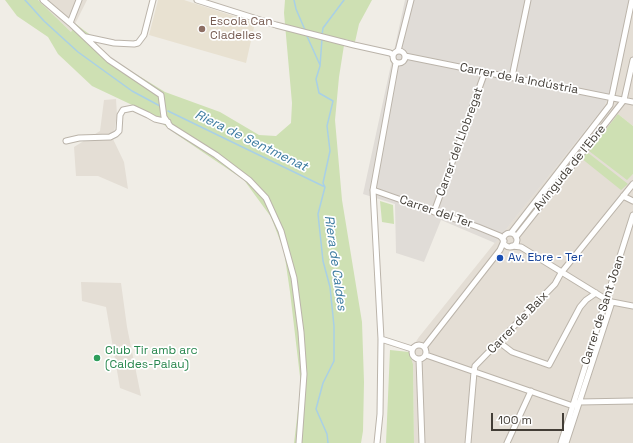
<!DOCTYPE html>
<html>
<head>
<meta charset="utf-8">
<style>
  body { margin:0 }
  #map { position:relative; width:633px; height:443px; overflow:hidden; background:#f0ede6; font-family:"Space Grotesk",sans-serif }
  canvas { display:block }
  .scale { position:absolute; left:491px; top:413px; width:73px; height:18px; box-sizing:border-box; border:2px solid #423d36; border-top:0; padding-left:5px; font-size:12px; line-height:14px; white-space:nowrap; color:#423d36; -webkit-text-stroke:3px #fff; paint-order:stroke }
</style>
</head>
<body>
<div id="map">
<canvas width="633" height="443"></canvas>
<div class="scale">100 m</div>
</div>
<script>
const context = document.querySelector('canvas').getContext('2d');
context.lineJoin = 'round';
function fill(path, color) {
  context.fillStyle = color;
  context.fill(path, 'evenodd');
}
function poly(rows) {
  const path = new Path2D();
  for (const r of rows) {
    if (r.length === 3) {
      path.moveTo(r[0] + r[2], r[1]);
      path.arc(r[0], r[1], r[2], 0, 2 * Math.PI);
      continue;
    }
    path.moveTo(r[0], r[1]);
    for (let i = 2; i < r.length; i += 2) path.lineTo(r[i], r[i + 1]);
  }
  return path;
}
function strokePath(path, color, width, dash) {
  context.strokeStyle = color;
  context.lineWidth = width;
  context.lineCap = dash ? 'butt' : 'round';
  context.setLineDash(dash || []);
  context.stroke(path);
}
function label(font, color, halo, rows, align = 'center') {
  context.font = font + ' "Space Grotesk",sans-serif';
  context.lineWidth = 3.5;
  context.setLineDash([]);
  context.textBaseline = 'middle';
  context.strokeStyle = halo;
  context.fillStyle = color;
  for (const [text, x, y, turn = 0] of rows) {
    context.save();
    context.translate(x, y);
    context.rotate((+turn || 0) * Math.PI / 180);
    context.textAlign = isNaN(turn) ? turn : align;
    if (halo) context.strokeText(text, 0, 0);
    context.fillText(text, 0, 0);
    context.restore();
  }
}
const residential = poly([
  [38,0,87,0,71,32],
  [629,0,633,0,633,126,618,114,627,179,633,174,633,443,414,443,413,364,409,352,419,337,604,107,610,92],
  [116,99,117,115,113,139,124,162,128,189,98,176,76,176,74,147,100,131,104,100],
  [81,282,121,283,127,327,141,396,120,388,106,307,82,301]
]);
const industrial = poly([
  [405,0,629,0,610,92,604,107,495,243,441,220,424,262,396,253,395,204,363,194]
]);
const education = poly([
  [158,0,184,0,255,23,246,63,149,35]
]);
const green = poly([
  [5,0,38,0,71,32,76,24,85,31,95,38,96,45,110,58,165,92,220,112,259,135,276,136,291,123,292,103,284,13,285,0,372,0,359,24,355,42,345,39,339,77,335,120,342,200,362,322,364,382,363,431,361,443,294,443,301,385,290,292,284,251,271,217,244,180,176,134,147,112,92,86,58,54,48,37,17,16],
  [618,114,633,126,633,174,627,180,589,151],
  [587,152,628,184,621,190,581,158],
  [380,201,393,205,394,224,382,222],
  [390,350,409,352,413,364,414,443,386,443]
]);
const stream = poly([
  [25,0,44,21,78,52,132,91,160,106],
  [294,0,296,9,305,30],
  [306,34,320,65],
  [322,35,323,28,344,0],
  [322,39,320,66,316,79,319,93,333,101,327,126,330,151,323,183,325,187,318,214,323,261,330,287,334,326,334,361,323,383,316,409,327,434,328,443],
  [168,111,325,187]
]);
const minor = poly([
  [43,0,70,23,109,60,161,95,164,117,170,126,216,155,249,180,266,198,281,231,294,278,301,332,304,374,299,443],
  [197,0,276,25,354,45,390,53,393,55],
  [70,23,79,0],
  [86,37,114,43,134,44,138,43,144,35,153,0],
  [399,57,6],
  [398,51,411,0],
  [405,56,633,102],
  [512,77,528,0],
  [66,141,79,138,110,137,116,134,119,131,120,115,123,110,133,108,148,115,155,119,168,122],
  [373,190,478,227,500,236,503,239],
  [623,196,633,201],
  [434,212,485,72],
  [511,233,610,105,632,0],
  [510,240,7],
  [516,237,624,100,633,60],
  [512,246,521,247,607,300,612,302,633,306],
  [381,339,412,349],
  [499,342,512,352,549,365,580,307,586,300,596,293],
  [419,352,7],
  [425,346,500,250,504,241],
  [426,355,573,406,579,402,633,401],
  [419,359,422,443],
  [377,443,380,414,381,339,373,190,396,63],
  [468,443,474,372,475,366,555,284,561,273,633,184],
  [507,443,531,391],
  [561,443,633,215],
  [566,443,612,302]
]);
const markers = [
  [202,29,4,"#8d6e63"],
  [500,258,4,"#1a4fb4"],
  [97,358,4,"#2e9e5b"]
];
const educationNames = [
  ["Escola Can",210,22],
  ["Cladelles",210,36]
];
const streetNames = [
  ["Carrer de la Indústria",519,79,11],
  ["Carrer del Llobregat",460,142,-70],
  ["Avinguda de l'Ebre",570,168,-51],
  ["Carrer del Ter",436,212,19],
  ["Carrer de Sant Joan",603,310,-72],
  ["Carrer de Baix",518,323,-46]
];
const transitNames = [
  ["Av. Ebre - Ter",508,258]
];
const leisureNames = [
  ["Club Tir amb arc",105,351],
  ["(Caldes-Palau)",105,365]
];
const waterNames = [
  ["Riera de Sentmenat",251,141,26],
  ["Riera de Caldes",335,263,82]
];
fill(residential, '#e4ded5');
fill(industrial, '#e0dcd7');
fill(education, '#e8e1d1');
fill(green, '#cee0b3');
strokePath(stream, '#a9d0e6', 1.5);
strokePath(minor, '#bbb4aa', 7);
strokePath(minor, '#fff', 5);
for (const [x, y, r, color] of markers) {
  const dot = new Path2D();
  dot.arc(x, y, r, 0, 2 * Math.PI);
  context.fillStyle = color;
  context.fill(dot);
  strokePath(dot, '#fff', 1.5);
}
label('12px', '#785e54', '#fff', educationNames, 'left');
label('12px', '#423d36', '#fff', streetNames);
label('12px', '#164399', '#fff', transitNames, 'left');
label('12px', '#27864d', '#fff', leisureNames, 'left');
label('italic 13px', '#3d7ba0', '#fff', waterNames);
</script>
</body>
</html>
